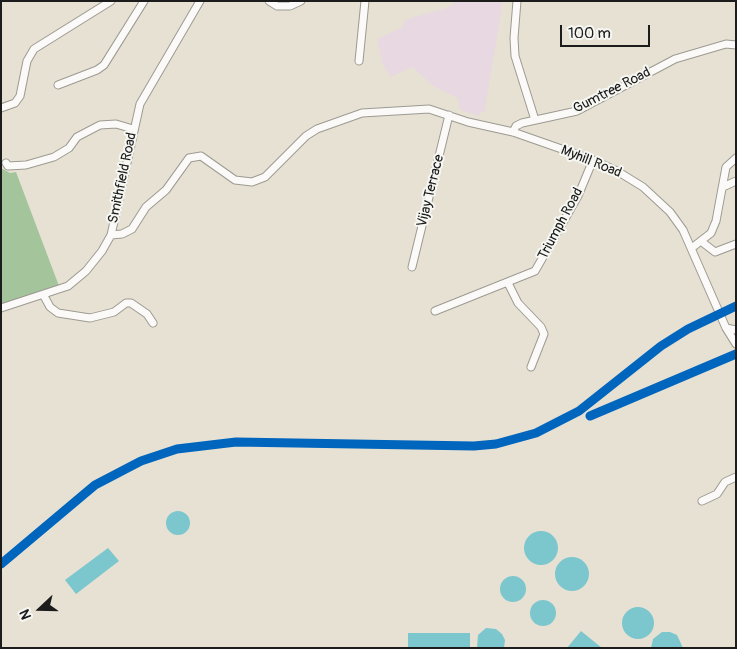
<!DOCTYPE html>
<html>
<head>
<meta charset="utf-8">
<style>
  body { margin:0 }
  #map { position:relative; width:737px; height:649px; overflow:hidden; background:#e6e1d3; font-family:Pangolin,sans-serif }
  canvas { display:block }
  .frame { position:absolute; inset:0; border:2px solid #1c1c1c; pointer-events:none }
  .north { position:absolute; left:15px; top:584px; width:50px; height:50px; -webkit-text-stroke:4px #f6f6f2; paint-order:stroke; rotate:249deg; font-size:14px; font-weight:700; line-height:20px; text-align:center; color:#1c1c1c }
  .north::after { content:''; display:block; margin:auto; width:18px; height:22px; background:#1c1c1c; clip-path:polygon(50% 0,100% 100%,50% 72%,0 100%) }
  .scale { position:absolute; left:560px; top:25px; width:90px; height:22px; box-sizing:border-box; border:2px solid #1c1c1c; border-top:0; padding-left:6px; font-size:15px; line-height:18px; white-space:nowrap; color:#1c1c1c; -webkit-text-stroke:4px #f6f6f2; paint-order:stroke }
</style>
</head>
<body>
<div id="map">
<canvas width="737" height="649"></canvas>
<div class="frame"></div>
<div class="north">N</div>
<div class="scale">100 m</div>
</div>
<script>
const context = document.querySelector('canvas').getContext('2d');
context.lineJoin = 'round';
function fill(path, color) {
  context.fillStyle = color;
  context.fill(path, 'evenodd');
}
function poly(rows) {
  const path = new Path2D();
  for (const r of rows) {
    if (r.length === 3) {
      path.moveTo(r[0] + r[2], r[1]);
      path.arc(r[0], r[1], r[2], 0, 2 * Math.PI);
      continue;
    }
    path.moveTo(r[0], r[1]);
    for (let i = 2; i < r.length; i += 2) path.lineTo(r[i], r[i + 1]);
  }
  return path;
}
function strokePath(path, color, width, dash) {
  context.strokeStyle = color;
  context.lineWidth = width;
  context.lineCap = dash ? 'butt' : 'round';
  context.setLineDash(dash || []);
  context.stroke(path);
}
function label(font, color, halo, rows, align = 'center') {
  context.font = font + ' Pangolin,sans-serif';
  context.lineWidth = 4;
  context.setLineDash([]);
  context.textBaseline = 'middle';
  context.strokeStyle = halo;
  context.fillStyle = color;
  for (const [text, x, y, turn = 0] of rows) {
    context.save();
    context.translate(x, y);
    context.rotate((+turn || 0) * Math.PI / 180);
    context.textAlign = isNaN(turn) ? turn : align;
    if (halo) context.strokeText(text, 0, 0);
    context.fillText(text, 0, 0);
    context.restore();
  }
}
const built = poly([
  [457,1,503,1,484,113,480,112,479,116,460,110,458,98,435,87,412,67,391,77,382,63,377,39,403,27,404,21,414,17,447,8]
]);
const forest = poly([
  [1,168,10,173,16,172,59,286,1,304]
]);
const water = poly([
  [178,523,12],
  [541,548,17],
  [108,548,119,561,76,594,65,580],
  [572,574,17],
  [513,589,13],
  [543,613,13],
  [638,623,16],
  [486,628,496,629,502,634,505,640,504,648,477,648,478,635],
  [581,631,602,648,567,648],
  [662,632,670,632,677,635,683,648,651,648,653,639],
  [408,633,470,633,470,648,408,648]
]);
const minor = poly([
  [269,1,277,6,290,6,301,1],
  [517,1,514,38,515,56,535,120],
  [359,61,365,1],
  [58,85,97,70,104,65,144,1],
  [1,108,15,103,20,96,27,61,34,49,111,1],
  [513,132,516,126,522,123,577,111,675,59,726,44,736,45],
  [6,163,8,166,26,165,54,157,69,148,77,137,100,125,116,124,133,129],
  [723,187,736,181],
  [111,235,122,234,132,229,146,207,166,190,189,158,201,156,235,180,252,182,265,177,306,136,317,129,362,113,429,109,468,122,513,132,593,160,617,171,643,187,670,212,683,230,726,328,736,330],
  [702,242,715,252,736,244],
  [693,247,711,233,716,221,726,167,736,158],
  [412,267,449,115],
  [508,283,518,303,541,327,544,334,531,367],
  [44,296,50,307,58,313,90,318,114,312,126,303,131,303,147,314,153,323],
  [1,308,68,286,86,271,102,251,111,235,140,104,200,1],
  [435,311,535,271,578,196,593,160],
  [726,328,736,344],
  [702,501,717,494,725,482,736,477]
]);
const rail1 = poly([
  [590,416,736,354],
  [1,564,95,485,141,461,177,449,236,442,474,446,496,444,536,433,579,411,661,346,688,329,736,306]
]);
const streetNames = [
  ["Gumtree Road",612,91,-27],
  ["Myhill Road",591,162,22],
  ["Smithfield Road",123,178,-78],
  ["Vijay Terrace",431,191,-76],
  ["Triumph Road",561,224,-62]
];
fill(built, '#e8d8e1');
fill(forest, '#a4c49b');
fill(water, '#7cc6ce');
strokePath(minor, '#9d9a92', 9);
strokePath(minor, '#fbfaf8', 7);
strokePath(rail1, '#0065bd', 9);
label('14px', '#1c1c1c', '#f6f6f2', streetNames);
</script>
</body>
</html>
